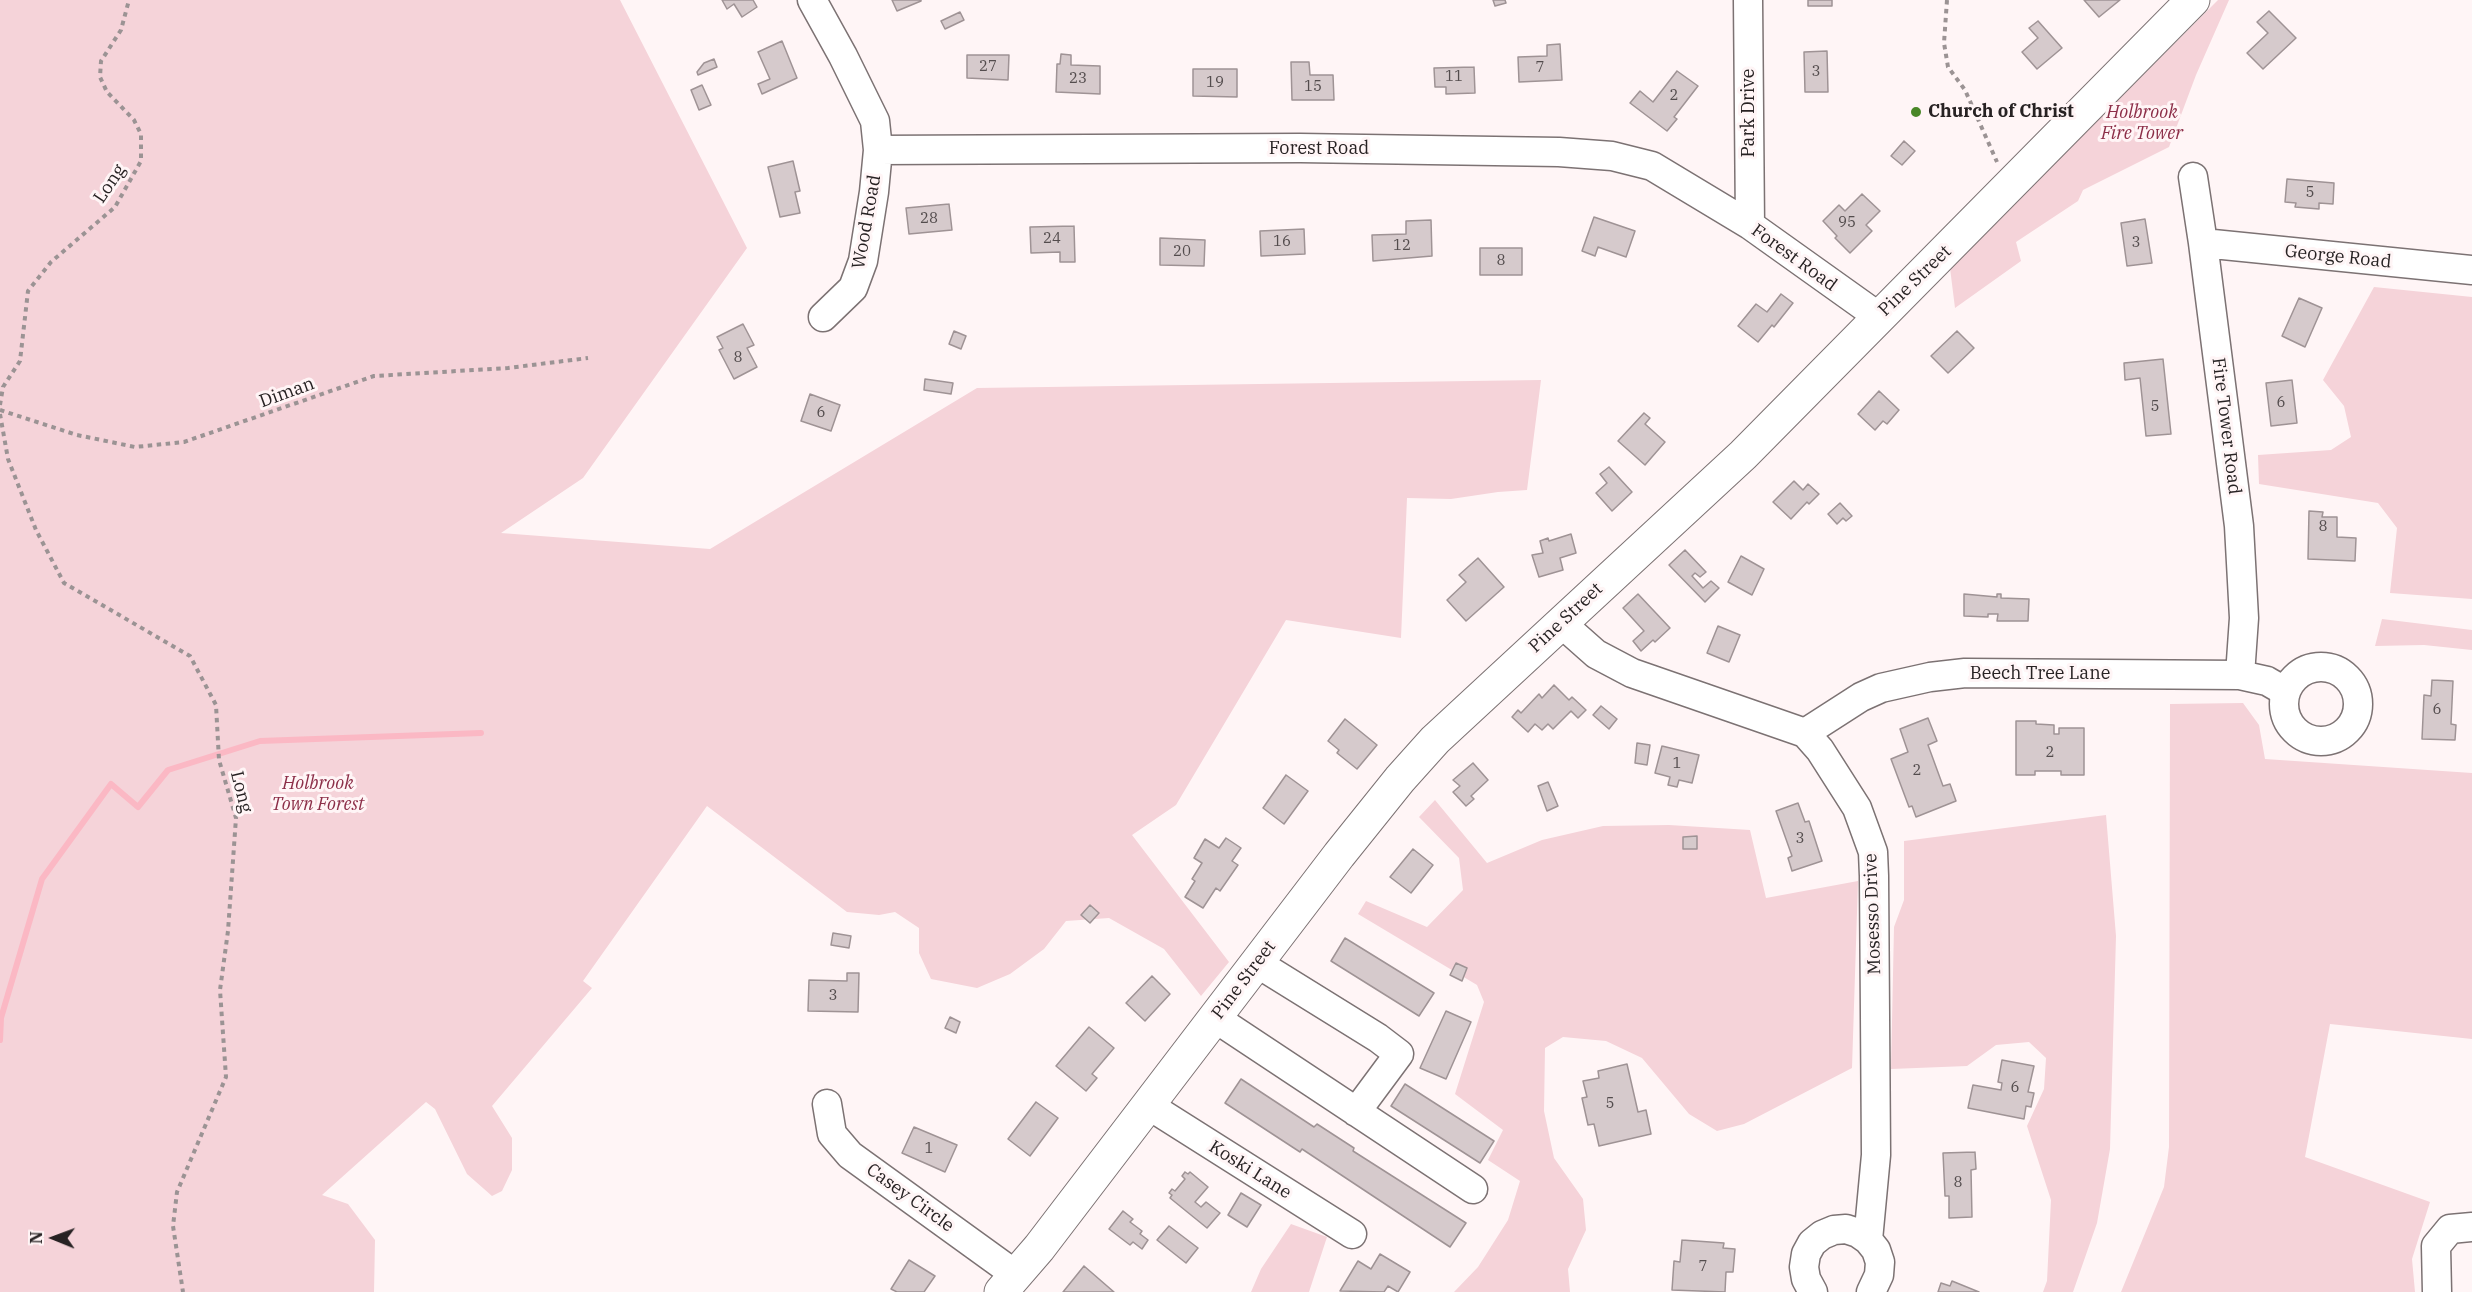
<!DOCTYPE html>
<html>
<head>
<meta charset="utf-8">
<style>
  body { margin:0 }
  #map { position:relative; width:2472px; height:1292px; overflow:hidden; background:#fff5f6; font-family:"IBM Plex Serif",serif }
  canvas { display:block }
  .north { position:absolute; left:24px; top:1208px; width:60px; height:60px; -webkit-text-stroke:4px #fff5f6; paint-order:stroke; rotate:271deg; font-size:16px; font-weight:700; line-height:24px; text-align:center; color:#272223 }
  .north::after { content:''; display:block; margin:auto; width:21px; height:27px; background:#272223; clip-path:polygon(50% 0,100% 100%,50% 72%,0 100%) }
</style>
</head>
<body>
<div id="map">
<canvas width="2472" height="1292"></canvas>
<div class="north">N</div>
</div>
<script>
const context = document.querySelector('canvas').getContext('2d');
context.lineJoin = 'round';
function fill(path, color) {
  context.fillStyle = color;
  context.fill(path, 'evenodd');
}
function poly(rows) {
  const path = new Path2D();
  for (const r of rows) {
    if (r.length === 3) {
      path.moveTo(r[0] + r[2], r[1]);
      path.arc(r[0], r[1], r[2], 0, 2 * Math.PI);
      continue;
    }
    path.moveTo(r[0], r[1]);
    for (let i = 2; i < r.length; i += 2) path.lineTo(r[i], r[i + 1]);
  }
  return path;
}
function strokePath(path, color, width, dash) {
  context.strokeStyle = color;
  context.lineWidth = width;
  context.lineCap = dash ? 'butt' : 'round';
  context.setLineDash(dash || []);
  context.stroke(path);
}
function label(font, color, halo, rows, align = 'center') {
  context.font = font + ' "IBM Plex Serif",serif';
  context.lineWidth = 6;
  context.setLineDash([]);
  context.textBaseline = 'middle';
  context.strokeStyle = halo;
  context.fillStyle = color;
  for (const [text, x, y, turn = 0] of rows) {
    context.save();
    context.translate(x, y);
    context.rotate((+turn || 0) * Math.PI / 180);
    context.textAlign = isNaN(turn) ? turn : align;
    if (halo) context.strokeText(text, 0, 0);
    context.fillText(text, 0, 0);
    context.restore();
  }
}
const green = poly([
  [0,0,620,0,747,248,583,478,501,533,710,549,977,388,1541,380,1527,490,1498,492,1451,499,1407,498,1401,638,1286,620,1176,805,1132,835,1229,962,1201,996,1164,949,1109,918,1066,921,1044,949,1010,974,977,988,931,979,919,953,919,928,895,912,879,915,847,912,707,806,583,981,592,988,492,1106,512,1138,512,1170,502,1191,492,1196,467,1174,435,1109,426,1102,322,1195,348,1204,375,1240,374,1292,0,1292],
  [2218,0,2229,0,2196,75,2169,147,2083,190,2078,201,2016,242,2021,261,1955,308,1950,268],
  [2374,287,2472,297,2472,599,2390,593,2397,528,2378,503,2259,484,2258,455,2331,450,2351,437,2344,406,2323,380],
  [2382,619,2472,630,2472,650,2424,645,2375,646],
  [2243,703,2259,725,2265,759,2472,773,2472,1039,2330,1024,2305,1157,2430,1202,2412,1259,2415,1292,2121,1292,2164,1187,2169,1147,2170,704],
  [1435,800,1487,863,1542,840,1603,826,1669,825,1750,830,1766,898,1858,881,1852,1068,1744,1124,1717,1131,1689,1114,1642,1058,1606,1041,1563,1037,1545,1048,1544,1111,1554,1158,1583,1199,1586,1230,1568,1269,1570,1292,1454,1292,1478,1267,1508,1220,1520,1181,1488,1160,1503,1130,1455,1094,1484,1002,1477,985,1358,914,1366,901,1427,927,1463,890,1459,858,1419,817],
  [2106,815,2116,936,2110,1149,2097,1223,2073,1292,2043,1292,2047,1281,2051,1200,2027,1126,2044,1089,2046,1058,2029,1042,1996,1045,1967,1066,1891,1069,1894,927,1904,900,1904,841],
  [1291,1224,1327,1237,1309,1292,1251,1292,1261,1269]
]);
const stream = poly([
  [0,1040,1,1018,42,879,111,784,138,807,168,770,260,741,481,733]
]);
const building = poly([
  [722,0,753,0,757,7,742,17,734,4,727,9,722,0],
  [892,0,921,0,921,1,897,11,892,0],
  [1493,0,1505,0,1506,3,1495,6,1493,0],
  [1808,0,1832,0,1832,6,1808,6,1808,0],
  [2084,0,2120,0,2099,17,2084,0],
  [2269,11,2296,38,2263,69,2247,53,2268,33,2257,22,2269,11],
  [960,12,964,20,945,29,941,21,960,12],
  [2038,21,2062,48,2037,69,2022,52,2038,38,2029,28,2038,21],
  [782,41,797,78,762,94,758,84,770,79,758,52,782,41],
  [1560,44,1562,80,1519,82,1518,57,1547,56,1547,45,1560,44],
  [1827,51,1828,92,1805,92,1804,52,1827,51],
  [1061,54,1071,55,1071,65,1100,66,1100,94,1056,92,1057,64,1060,64,1061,54],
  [967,55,1009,55,1008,80,967,78,967,55],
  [714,59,717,67,698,75,697,72,704,63,714,59],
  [1291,62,1309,62,1310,75,1333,75,1334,100,1292,100,1291,62],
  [1474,67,1475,93,1446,94,1446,87,1435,87,1434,68,1474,67],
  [1193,69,1237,69,1237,97,1193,96,1193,69],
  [1677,71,1698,86,1674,117,1677,119,1667,131,1630,103,1640,91,1653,102,1677,71],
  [702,85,711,105,699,110,691,90,702,85],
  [1904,141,1915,151,1902,165,1891,156,1904,141],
  [793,161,800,191,795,192,800,213,780,217,768,167,793,161],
  [2287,179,2334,183,2333,204,2319,203,2319,209,2295,207,2296,203,2285,202,2287,179],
  [1862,194,1880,211,1866,225,1872,231,1850,253,1835,238,1837,236,1823,221,1839,205,1845,211,1862,194],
  [949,204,952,230,909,234,906,208,949,204],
  [1594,217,1635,231,1626,257,1598,247,1595,256,1582,251,1594,217],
  [2145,219,2152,263,2127,266,2121,223,2145,219],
  [1431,220,1432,256,1373,261,1372,235,1406,234,1406,221,1431,220],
  [1074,226,1075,262,1060,262,1060,252,1031,253,1030,227,1074,226],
  [1304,229,1305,254,1261,256,1260,231,1304,229],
  [1160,238,1205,240,1204,266,1160,265,1160,238],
  [1480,248,1522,248,1522,275,1480,275,1480,248],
  [1781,294,1793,303,1774,327,1772,325,1758,342,1738,326,1756,304,1767,312,1781,294],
  [2299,298,2322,308,2305,347,2282,336,2299,298],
  [743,324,754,345,747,348,757,367,734,379,719,350,723,348,717,337,743,324],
  [954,331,966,336,961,349,949,344,954,331],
  [1957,331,1974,348,1948,373,1931,356,1957,331],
  [2163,359,2171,434,2146,436,2140,378,2125,380,2124,363,2163,359],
  [925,379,953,383,951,394,924,390,925,379],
  [2292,380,2297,423,2271,426,2266,383,2292,380],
  [1879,391,1899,410,1887,424,1883,421,1875,430,1858,414,1879,391],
  [810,394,840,405,831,431,801,421,810,394],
  [1644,413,1650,418,1645,424,1665,442,1645,465,1618,441,1644,413],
  [1609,467,1632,492,1612,511,1596,493,1607,483,1600,474,1609,467],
  [1794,481,1803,490,1808,484,1819,494,1809,504,1807,502,1791,519,1773,502,1794,481],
  [1840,503,1852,516,1846,521,1843,518,1837,524,1828,514,1840,503],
  [2309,511,2323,512,2322,517,2337,517,2337,537,2356,538,2355,561,2308,559,2309,511],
  [1571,534,1576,553,1560,558,1563,570,1539,577,1532,555,1543,553,1540,541,1548,538,1549,541,1571,534],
  [1685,550,1706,572,1700,577,1695,573,1692,576,1703,588,1711,581,1719,588,1705,602,1669,565,1685,550],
  [1741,556,1764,569,1752,595,1728,582,1741,556],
  [1478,558,1504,587,1466,621,1447,600,1466,582,1459,575,1478,558],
  [1638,594,1670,628,1655,642,1653,640,1641,651,1633,641,1644,631,1623,608,1638,594],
  [1964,594,1997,597,1997,594,2001,594,2001,598,2029,599,2028,621,1997,621,1998,614,1988,614,1988,617,1964,616,1964,594],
  [1718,626,1740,635,1729,662,1707,653,1718,626],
  [2432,680,2453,681,2451,724,2456,725,2455,740,2422,739,2424,695,2431,696,2432,680],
  [1554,685,1569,700,1572,697,1586,710,1578,718,1571,711,1553,729,1548,724,1542,730,1535,724,1528,732,1512,717,1518,710,1521,713,1539,694,1542,698,1554,685],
  [1601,706,1617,719,1609,729,1593,715,1601,706],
  [1928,718,1937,741,1928,745,1943,786,1950,784,1956,801,1916,817,1912,806,1909,807,1891,759,1908,752,1900,729,1928,718],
  [1345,719,1377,745,1357,769,1337,753,1339,750,1328,741,1345,719],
  [2016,721,2036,721,2036,724,2054,725,2054,734,2059,734,2059,728,2084,728,2084,775,2061,775,2061,771,2035,771,2035,775,2016,775,2016,721],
  [1637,743,1650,745,1647,765,1635,763,1637,743],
  [1662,746,1699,755,1692,783,1679,780,1677,787,1668,785,1670,777,1655,773,1662,746],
  [1473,763,1488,780,1471,796,1474,799,1466,806,1453,792,1460,786,1453,780,1473,763],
  [1286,775,1308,791,1284,824,1263,808,1286,775],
  [1548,782,1558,806,1547,811,1538,786,1548,782],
  [1798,803,1805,822,1809,821,1822,861,1792,871,1788,858,1792,856,1776,811,1798,803],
  [1697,836,1697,849,1683,849,1683,837,1697,836],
  [1226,838,1241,848,1232,861,1238,865,1220,891,1216,888,1203,908,1185,897,1195,881,1192,879,1202,863,1194,858,1205,839,1219,848,1226,838],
  [1413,849,1433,865,1411,893,1390,877,1413,849],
  [1090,905,1099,913,1090,923,1081,915,1090,905],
  [833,933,851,936,849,948,831,945,833,933],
  [1345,938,1434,993,1419,1016,1331,961,1345,938],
  [1456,963,1467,968,1462,981,1450,975,1456,963],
  [847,973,859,973,858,1012,808,1011,809,980,847,981,847,973],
  [1152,976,1170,994,1145,1021,1126,1003,1152,976],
  [1446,1011,1471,1022,1446,1079,1420,1068,1446,1011],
  [950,1017,960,1022,956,1033,945,1028,950,1017],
  [1089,1027,1114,1048,1092,1074,1097,1078,1086,1091,1056,1066,1089,1027],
  [2002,1060,2034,1066,2028,1092,2034,1093,2031,1107,2026,1106,2024,1119,1968,1108,1973,1085,2001,1090,2002,1083,1998,1082,2002,1060],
  [1627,1064,1638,1112,1646,1110,1651,1134,1599,1146,1594,1124,1588,1125,1582,1098,1587,1097,1583,1081,1599,1078,1598,1071,1627,1064],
  [1241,1079,1314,1127,1317,1124,1354,1148,1353,1151,1466,1223,1450,1247,1302,1149,1300,1152,1225,1103,1241,1079],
  [1405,1084,1494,1141,1480,1163,1391,1106,1405,1084],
  [1036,1102,1058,1118,1030,1156,1008,1139,1036,1102],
  [914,1127,957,1145,945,1172,902,1153,914,1127],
  [1975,1152,1976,1169,1971,1170,1972,1217,1949,1218,1949,1196,1945,1196,1943,1153,1975,1152],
  [1185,1172,1188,1174,1190,1172,1208,1187,1195,1202,1201,1207,1206,1202,1220,1213,1207,1228,1170,1198,1172,1195,1169,1193,1172,1189,1175,1191,1185,1179,1182,1176,1185,1172],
  [1241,1193,1261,1205,1247,1227,1228,1215,1241,1193],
  [1123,1211,1133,1219,1130,1222,1142,1231,1140,1234,1148,1240,1142,1249,1133,1242,1130,1245,1109,1229,1123,1211],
  [1169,1226,1198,1248,1186,1263,1157,1240,1169,1226],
  [1682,1240,1724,1243,1723,1248,1735,1249,1733,1272,1726,1272,1725,1292,1672,1290,1674,1261,1680,1262,1682,1240],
  [1380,1254,1410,1272,1398,1292,1388,1286,1384,1292,1340,1291,1358,1261,1371,1269,1380,1254],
  [909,1260,935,1276,924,1292,897,1292,891,1289,909,1260],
  [1084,1266,1114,1292,1063,1292,1084,1266],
  [1952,1281,1979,1292,1938,1292,1941,1283,1950,1286,1952,1281]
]);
const path = poly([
  [1947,0,1944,43,1948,67,1965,90,1997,162],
  [0,405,3,387,20,361,28,291,51,262,115,207,141,161,141,134,134,120,107,92,100,77,101,61,121,30,129,0],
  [0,410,77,435,135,447,184,442,374,376,508,368,588,358],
  [0,414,8,459,36,530,64,583,190,656,216,705,219,760,236,818,228,931,220,990,226,1077,177,1192,173,1226,183,1292]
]);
const minor = poly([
  [812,0,843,56,875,121,878,150,1300,148,1559,152,1612,156,1652,166,1750,225,1879,317],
  [1748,0,1750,225],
  [2193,177,2203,243,2239,526,2244,618,2240,675],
  [2203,243,2472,270],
  [823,317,853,288,863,261,874,192,878,150],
  [1561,623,1596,654,1632,673,1805,733,1820,750,1857,808,1873,852,1874,876,1876,1155,1868,1240],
  [2321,704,37],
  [1805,733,1861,697,1881,688,1930,677,1965,673,2240,675,2267,681,2286,692],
  [1257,963,1378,1038,1399,1054,1356,1112],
  [1215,1018,1473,1189],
  [827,1104,832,1134,850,1155,1016,1275],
  [1148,1105,1352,1234],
  [1813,1292,1806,1279,1804,1267,1806,1254,1812,1243,1822,1235,1834,1230,1846,1229,1858,1233,1868,1240,1876,1250,1880,1262,1879,1275,1871,1292],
  [2437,1292,2436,1246,2450,1229,2472,1227]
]);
const major = poly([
  [1001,1292,1039,1248,1339,855,1400,779,1435,740,1743,455,2193,0]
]);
const markers = [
  [1916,112,6,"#498727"]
];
const numberNames = [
  ["27",988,67],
  ["7",1540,68],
  ["3",1816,72],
  ["11",1454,77],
  ["23",1078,79],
  ["19",1215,83],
  ["15",1313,87],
  ["2",1674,96],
  ["5",2310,193],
  ["28",929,219],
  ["95",1847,223],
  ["24",1052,239],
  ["16",1282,242],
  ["3",2136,243],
  ["12",1402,246],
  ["20",1182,252],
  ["8",1501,261],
  ["8",738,358],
  ["6",2281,403],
  ["5",2155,407],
  ["6",821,413],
  ["8",2323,527],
  ["6",2437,710],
  ["2",2050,753],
  ["1",1677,764],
  ["2",1917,771],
  ["3",1800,839],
  ["3",833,996],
  ["6",2015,1088],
  ["5",1610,1104],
  ["1",929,1149],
  ["8",1958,1183],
  ["7",1703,1267]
];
const poiNames = [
  ["Church of Christ",1928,112]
];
const streetNames = [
  ["Park Drive",1749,113,-90],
  ["Forest Road",1319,149],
  ["Long",110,184,-56],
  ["Wood Road",867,222,-80],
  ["George Road",2338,257,6],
  ["Forest Road",1794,258,36],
  ["Pine Street",1915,281,-44],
  ["Diman",287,393,-20],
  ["Fire Tower Road",2226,426,83],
  ["Pine Street",1566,618,-43],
  ["Beech Tree Lane",2040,674],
  ["Long",241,792,76],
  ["Mosesso Drive",1873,914,-92],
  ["Pine Street",1244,980,-53],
  ["Koski Lane",1250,1170,32],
  ["Casey Circle",910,1198,36]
];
const parkNames = [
  ["Holbrook",2142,113],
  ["Fire Tower",2142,134],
  ["Holbrook",318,784],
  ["Town Forest",318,805]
];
fill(green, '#f5d3d9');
strokePath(stream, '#fbb8c4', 6);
fill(building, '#d6cacc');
strokePath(building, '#9f9395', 1.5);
strokePath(minor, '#7c7273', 31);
strokePath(major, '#7c7273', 35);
strokePath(path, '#9b9394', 4, [4.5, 4.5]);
strokePath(minor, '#fff', 28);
strokePath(major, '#fff', 33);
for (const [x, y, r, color] of markers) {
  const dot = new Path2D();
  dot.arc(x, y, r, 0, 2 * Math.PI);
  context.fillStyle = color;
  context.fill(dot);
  strokePath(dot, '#fff5f6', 2);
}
label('15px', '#534c4d', null, numberNames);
label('bold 18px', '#272223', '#fff5f6', poiNames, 'left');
label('18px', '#272223', '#fff5f6', streetNames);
label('italic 18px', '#8c2e48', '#fff5f6', parkNames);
</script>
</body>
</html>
